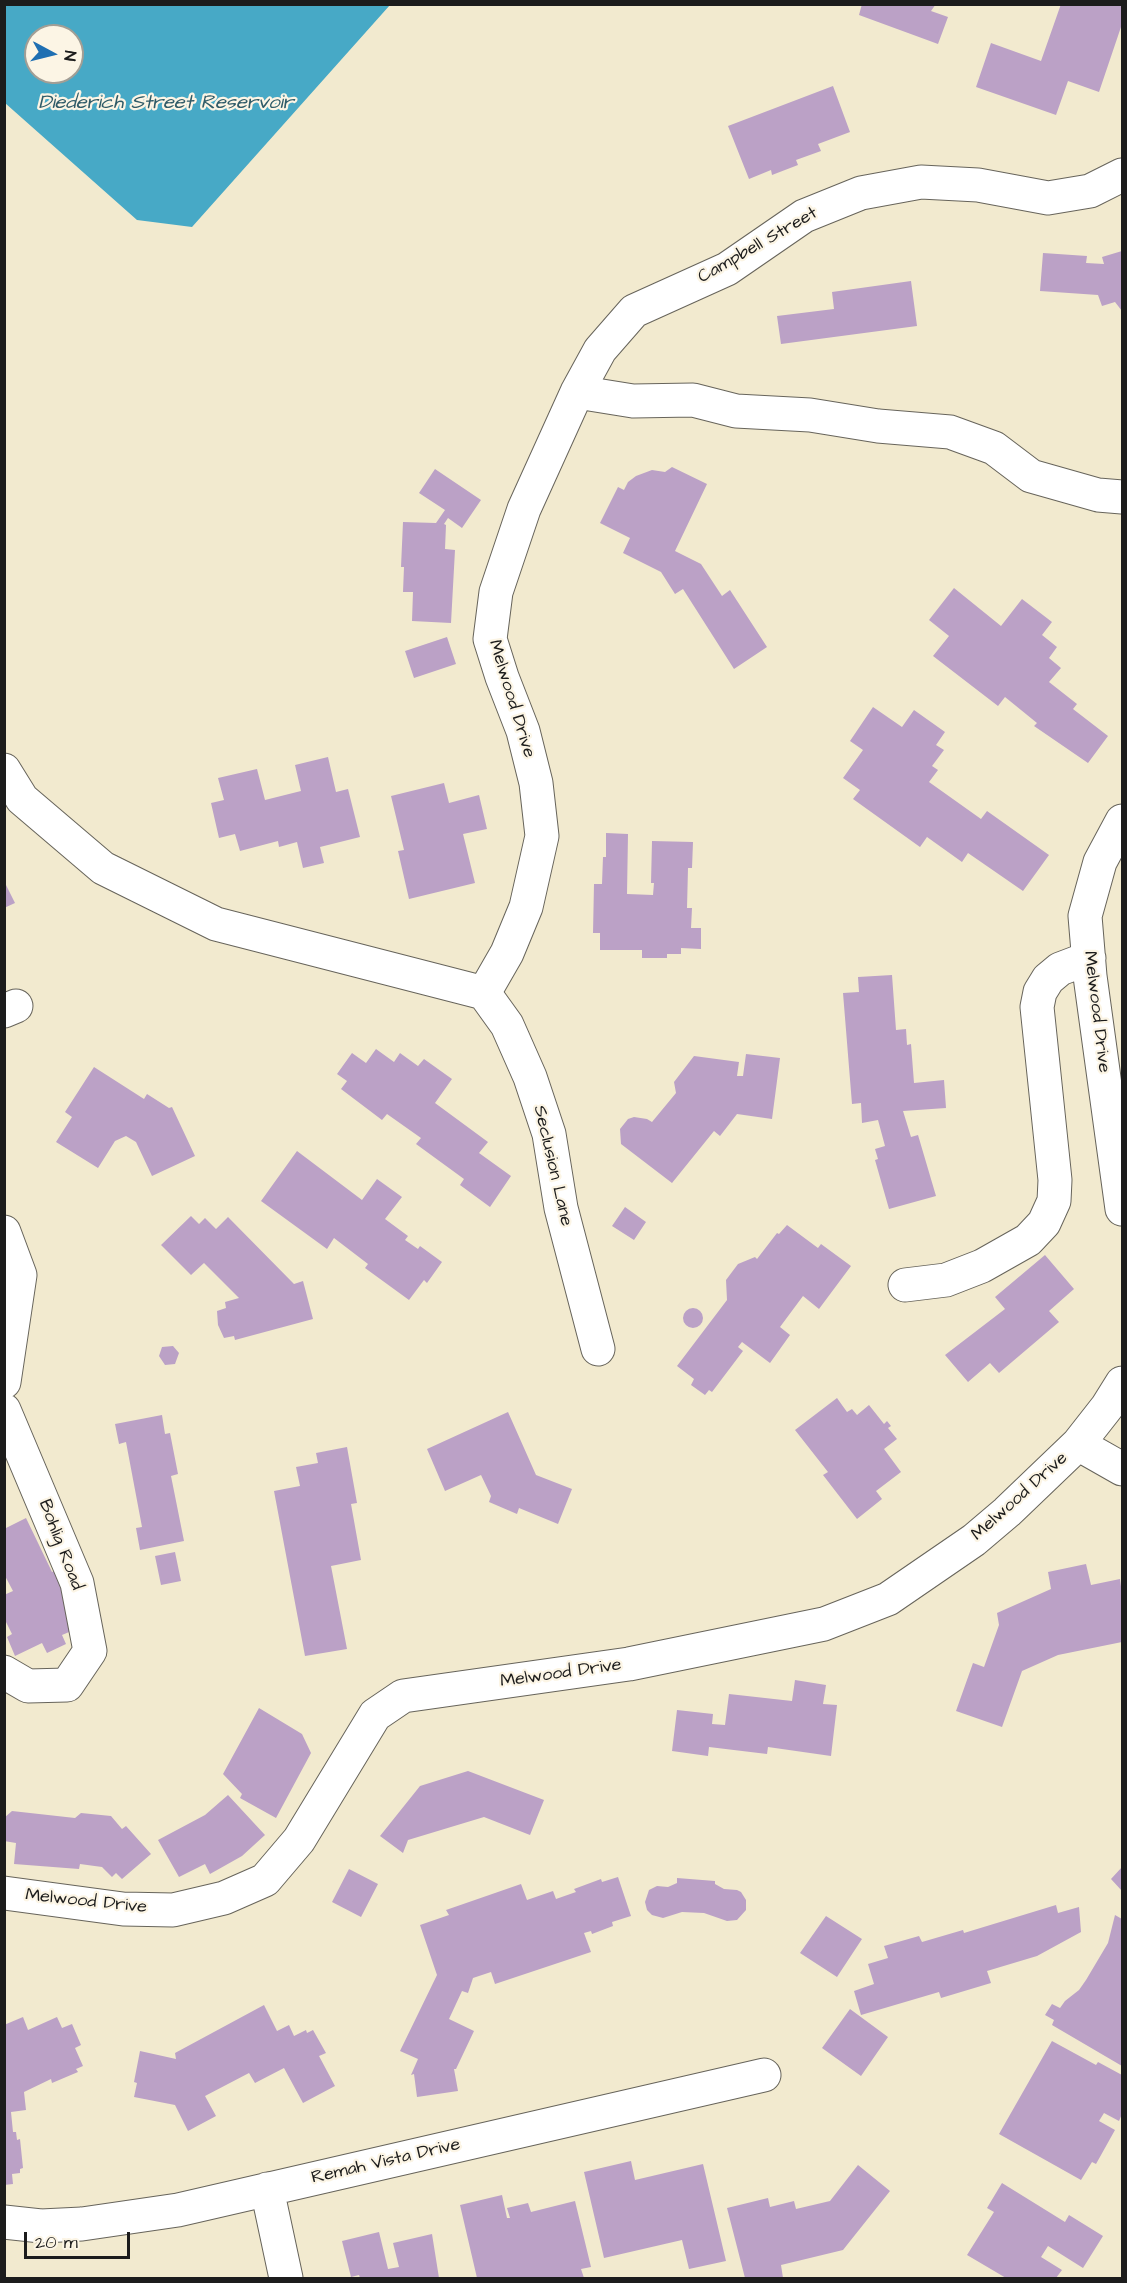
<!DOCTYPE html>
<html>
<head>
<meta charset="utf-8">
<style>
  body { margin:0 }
  #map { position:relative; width:1127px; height:2283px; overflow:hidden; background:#f2eacf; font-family:"Architects Daughter",sans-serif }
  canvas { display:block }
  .frame { position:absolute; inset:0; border:6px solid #1c1c1c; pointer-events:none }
  .north { position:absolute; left:24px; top:24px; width:60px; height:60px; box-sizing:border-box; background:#fcf5e5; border:2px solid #a29e95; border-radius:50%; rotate:97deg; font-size:16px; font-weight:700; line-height:24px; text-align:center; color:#1c1c1c }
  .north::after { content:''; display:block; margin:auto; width:21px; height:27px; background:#1f6fb2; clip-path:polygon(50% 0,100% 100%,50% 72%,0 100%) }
  .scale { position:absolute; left:24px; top:2232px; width:106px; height:27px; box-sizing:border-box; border:3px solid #1c1c1c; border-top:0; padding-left:8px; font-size:18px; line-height:21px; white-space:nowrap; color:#1c1c1c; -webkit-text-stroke:4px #fcf5e5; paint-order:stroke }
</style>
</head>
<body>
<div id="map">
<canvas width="1127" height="2283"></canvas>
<div class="frame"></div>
<div class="north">N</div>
<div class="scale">20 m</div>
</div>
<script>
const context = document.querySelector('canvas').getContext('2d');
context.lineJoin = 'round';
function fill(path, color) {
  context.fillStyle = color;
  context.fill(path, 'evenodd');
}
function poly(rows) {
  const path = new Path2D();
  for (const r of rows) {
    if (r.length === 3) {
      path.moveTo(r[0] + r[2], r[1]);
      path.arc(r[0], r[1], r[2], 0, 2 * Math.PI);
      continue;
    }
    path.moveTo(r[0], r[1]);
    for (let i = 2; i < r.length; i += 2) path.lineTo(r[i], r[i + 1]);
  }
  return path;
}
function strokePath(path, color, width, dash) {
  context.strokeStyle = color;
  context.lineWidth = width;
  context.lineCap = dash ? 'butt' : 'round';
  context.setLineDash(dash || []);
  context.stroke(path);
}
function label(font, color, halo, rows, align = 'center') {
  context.font = font + ' "Architects Daughter",sans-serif';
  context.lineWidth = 4.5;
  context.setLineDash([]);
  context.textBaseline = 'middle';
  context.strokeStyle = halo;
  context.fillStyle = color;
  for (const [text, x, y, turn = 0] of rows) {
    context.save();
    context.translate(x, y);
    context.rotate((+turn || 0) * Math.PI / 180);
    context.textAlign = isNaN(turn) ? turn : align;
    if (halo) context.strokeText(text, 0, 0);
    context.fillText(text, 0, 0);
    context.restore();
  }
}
const water = poly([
  [5,4,390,4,390,5,192,227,137,220,5,103],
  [36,36,72,36,72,72,36,72]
]);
const building = poly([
  [862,4,936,4,931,11,948,17,938,44,859,15],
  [1061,4,1122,4,1122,24,1099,92,1068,81,1056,115,976,87,991,43,1041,61],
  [833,86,850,132,818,144,821,151,796,160,798,165,772,175,771,170,749,179,728,126],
  [1122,251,1122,311,1115,302,1102,306,1098,295,1040,291,1043,253,1087,256,1086,263,1104,264,1102,257],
  [911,281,917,326,781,344,777,316,834,309,832,292],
  [672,467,707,484,675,551,701,564,722,596,730,590,767,647,734,669,683,589,675,594,661,572,623,553,630,538,600,523,618,487,624,490,628,482,636,476,652,470,665,472],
  [435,469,481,500,462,528,448,518,444,524,446,525,445,549,455,550,451,623,412,621,413,592,403,592,404,567,401,567,403,522,436,523,445,510,419,493],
  [954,588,1001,626,1022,599,1052,622,1042,635,1057,647,1049,658,1061,668,1049,682,1077,704,1073,709,1108,736,1088,763,1034,726,1037,723,1005,697,998,706,933,656,949,636,929,620],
  [447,637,456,664,414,678,405,651],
  [873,707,902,727,914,710,945,732,936,745,944,750,932,766,938,770,929,782,981,819,987,811,1049,855,1023,891,968,853,962,862,927,837,920,847,853,799,860,790,843,778,863,750,850,741],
  [328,757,336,792,348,789,360,837,320,847,324,863,303,868,297,842,279,847,278,841,240,851,235,834,219,838,211,803,224,800,218,778,257,769,265,800,301,791,295,765],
  [444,783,449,803,479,795,487,829,463,834,475,883,409,899,398,851,404,850,391,796],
  [606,833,628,834,627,894,653,895,654,883,651,883,652,841,693,842,692,868,688,868,687,908,692,908,691,928,701,928,701,949,681,948,681,954,667,954,667,958,642,958,642,950,600,950,600,933,593,933,594,884,602,884,603,857,606,857],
  [4,881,15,903,4,908],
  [892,975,896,1030,906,1029,907,1045,911,1044,914,1083,944,1080,946,1108,903,1111,911,1137,918,1135,936,1196,889,1209,875,1160,878,1159,875,1149,885,1146,878,1120,862,1123,861,1103,852,1104,843,993,859,992,858,977],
  [376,1049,394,1062,400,1053,418,1066,424,1059,452,1079,435,1103,488,1142,479,1153,511,1176,490,1207,460,1185,464,1179,416,1144,421,1138,387,1114,382,1120,341,1089,347,1081,337,1074,352,1053,366,1063],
  [746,1054,780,1058,772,1119,737,1114,720,1136,714,1131,672,1183,621,1144,620,1129,628,1119,634,1117,647,1119,652,1122,676,1093,674,1082,694,1056,739,1062,737,1076,743,1076],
  [94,1067,144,1099,147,1094,169,1108,172,1107,195,1156,152,1176,136,1142,126,1136,115,1141,98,1168,56,1142,72,1117,65,1112],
  [297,1151,362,1200,377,1179,402,1197,385,1219,408,1236,405,1240,418,1249,420,1246,442,1262,427,1283,424,1280,409,1300,365,1268,368,1264,334,1238,327,1249,261,1201],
  [625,1207,646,1222,634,1240,612,1226],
  [191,1216,199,1224,205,1218,216,1229,228,1217,294,1284,303,1281,313,1319,235,1340,234,1336,224,1338,218,1325,217,1311,226,1308,225,1302,239,1298,204,1263,191,1275,161,1245],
  [787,1225,818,1248,821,1244,851,1266,819,1309,803,1296,780,1327,790,1335,770,1363,742,1342,738,1347,743,1351,712,1392,709,1390,705,1395,691,1385,694,1379,677,1366,727,1300,726,1280,738,1264,755,1257,757,1259,777,1233,779,1234],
  [1045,1255,1074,1289,1049,1311,1059,1322,999,1373,990,1363,968,1382,945,1355,1005,1309,995,1297],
  [693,1318,10],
  [173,1346,179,1353,175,1364,165,1365,159,1356,162,1347],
  [837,1398,847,1412,852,1409,857,1415,869,1405,884,1424,887,1421,891,1426,888,1428,897,1439,884,1449,901,1472,876,1491,882,1499,857,1519,823,1475,828,1472,795,1430],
  [508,1412,536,1475,572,1489,558,1524,519,1508,517,1514,489,1502,491,1496,481,1475,445,1491,427,1449],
  [162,1415,165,1434,170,1433,178,1474,171,1476,184,1541,140,1550,136,1528,142,1527,126,1442,119,1444,115,1424],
  [347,1447,357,1503,351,1504,361,1560,331,1566,347,1649,305,1656,274,1491,300,1486,296,1467,318,1463,316,1453],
  [26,1518,52,1572,61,1568,81,1627,62,1635,66,1644,47,1653,42,1643,15,1656,7,1637,12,1634,4,1618,4,1595,13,1591,4,1574,4,1529],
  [175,1552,181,1581,161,1585,155,1556],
  [1086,1564,1091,1585,1120,1579,1122,1594,1122,1642,1058,1655,1022,1671,1002,1727,956,1711,973,1663,984,1667,999,1625,997,1613,1051,1589,1048,1572],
  [795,1680,826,1685,823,1704,837,1705,831,1756,768,1747,767,1754,709,1747,708,1756,672,1751,677,1710,713,1714,712,1724,725,1725,729,1694,792,1701],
  [259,1708,302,1734,311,1753,276,1818,240,1798,242,1794,223,1774],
  [468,1771,544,1800,530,1835,484,1817,408,1840,403,1853,380,1836,420,1786],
  [228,1795,265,1835,242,1856,210,1874,205,1864,179,1877,158,1840,205,1815],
  [12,1811,75,1818,81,1813,111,1816,122,1829,126,1826,151,1854,122,1879,116,1873,112,1877,102,1867,80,1864,79,1869,14,1864,16,1843,4,1841,4,1818],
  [1122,1867,1122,1891,1111,1879],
  [349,1869,378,1884,361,1917,332,1902],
  [618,1877,631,1916,612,1922,613,1926,592,1934,591,1931,584,1933,591,1952,495,1984,491,1972,473,1978,468,1993,462,1991,449,2019,474,2031,456,2069,454,2069,458,2091,417,2097,414,2074,411,2075,418,2059,400,2051,437,1975,420,1925,449,1915,446,1910,521,1884,527,1900,553,1891,556,1899,576,1892,574,1889,601,1879,602,1882],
  [677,1878,715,1881,715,1884,724,1889,737,1890,741,1892,746,1900,746,1910,737,1920,727,1921,704,1913,682,1912,663,1918,652,1915,647,1910,645,1902,649,1890,657,1886,668,1887,677,1883],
  [1056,1905,1058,1913,1079,1907,1081,1932,1037,1956,987,1971,991,1983,941,1998,939,1992,861,2015,854,1991,874,1984,868,1964,888,1958,884,1946,919,1936,922,1942,963,1930,964,1933],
  [1115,1915,1122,1919,1122,2066,1052,2025,1054,2020,1045,2015,1052,2004,1060,2008,1065,2001,1079,1990,1086,1980,1108,1943],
  [826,1916,862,1939,837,1977,800,1953],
  [264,2005,277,2031,289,2025,294,2036,306,2030,307,2033,313,2030,326,2053,319,2056,335,2086,303,2103,284,2068,255,2083,249,2073,205,2096,216,2116,188,2131,175,2105,134,2097,137,2083,134,2082,140,2051,176,2059,175,2053],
  [850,2009,888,2037,861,2076,822,2048],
  [23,2017,28,2030,57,2017,62,2028,72,2024,81,2045,75,2048,83,2066,76,2069,78,2072,52,2083,51,2079,24,2092,26,2110,11,2112,13,2132,16,2132,17,2140,20,2139,23,2168,20,2169,20,2173,12,2174,13,2184,4,2185,4,2025],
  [1052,2041,1096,2065,1098,2062,1122,2075,1122,2114,1119,2121,1104,2113,1099,2121,1115,2130,1096,2164,1092,2162,1081,2180,999,2134],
  [631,2161,635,2180,703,2164,726,2261,689,2269,682,2240,604,2258,584,2172],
  [858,2165,890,2191,843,2250,781,2265,783,2278,745,2278,727,2208,768,2198,770,2207,794,2201,796,2209,830,2201],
  [1002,2183,1065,2222,1069,2215,1103,2236,1083,2268,1048,2246,1041,2257,1062,2270,1056,2278,1006,2278,967,2255,994,2212,987,2208],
  [502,2195,507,2218,510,2218,507,2208,528,2203,531,2212,575,2201,591,2267,581,2269,584,2278,477,2278,460,2205],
  [379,2232,388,2269,399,2267,393,2243,432,2234,439,2278,360,2278,359,2275,351,2277,342,2241]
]);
const minor = poly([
  [577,392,633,401,693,400,736,411,810,415,878,426,950,432,994,448,1031,476,1098,495,1122,497],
  [4,770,22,799,103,868,216,924,484,993],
  [1122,821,1100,862,1085,916,1090,976,1122,1209],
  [484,993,507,953,526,907,542,836,536,783,523,731,502,677,490,639,496,592,524,509,577,392,600,350,634,311,727,269,804,216,861,193,921,182,978,185,1048,198,1090,191,1122,175],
  [484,993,507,1025,530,1077,549,1134,561,1208,598,1349],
  [4,1011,16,1006],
  [4,1232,20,1275,4,1382],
  [905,1285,946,1280,982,1266,1028,1240,1044,1223,1054,1201,1055,1180,1037,1007,1040,992,1048,979,1060,969,1089,958],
  [4,1410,77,1583,90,1651,67,1685,28,1686,4,1672],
  [1078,1444,1122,1469],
  [4,1893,123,1909,173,1910,224,1898,265,1880,299,1840,375,1715,403,1696,629,1664,824,1624,888,1599,974,1540,1007,1512,1078,1444,1107,1407,1122,1383],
  [267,2189,286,2278],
  [4,2222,41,2226,82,2224,178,2210,764,2075]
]);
const streetNames = [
  ["Campbell Street",758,246,-30],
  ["Melwood Drive",511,699,73],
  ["Melwood Drive",1096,1012,83],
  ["Seclusion Lane",552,1166,77],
  ["Melwood Drive",1020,1497,-42],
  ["Bohlig Road",60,1545,69],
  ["Melwood Drive",561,1674,-8],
  ["Melwood Drive",86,1902,6],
  ["Remah Vista Drive",386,2162,-13]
];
const waterNames = [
  ["Diederich Street Reservoir",166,104]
];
fill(water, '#47a9c6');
fill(building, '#bba1c6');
strokePath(minor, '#67645b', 35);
strokePath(minor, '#fff', 33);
label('18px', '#1c1c1c', '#fcf5e5', streetNames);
label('italic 20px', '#2f5b68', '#fcf5e5', waterNames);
</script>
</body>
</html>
